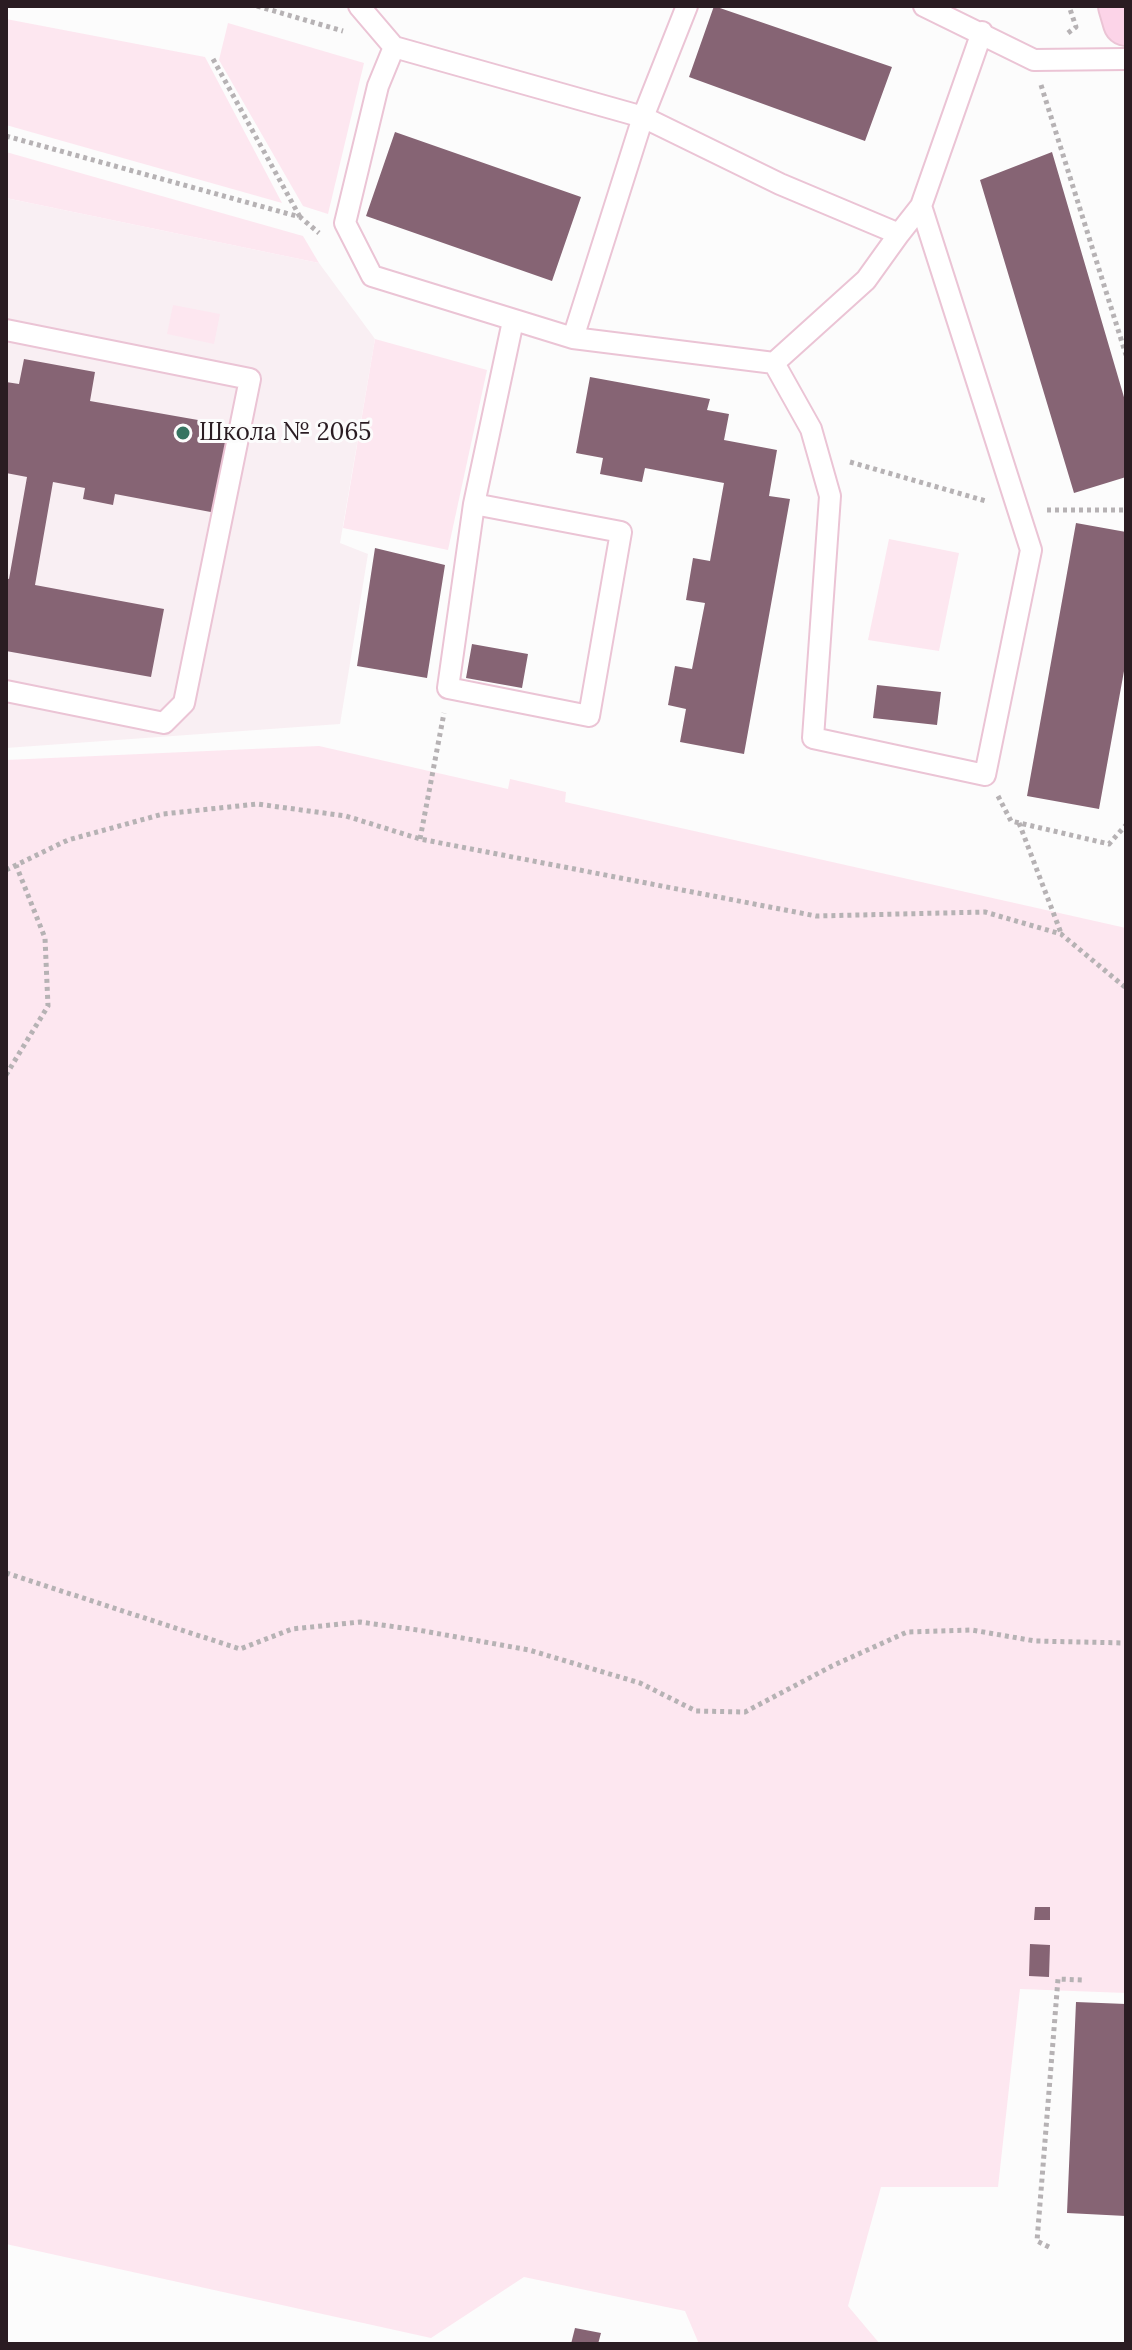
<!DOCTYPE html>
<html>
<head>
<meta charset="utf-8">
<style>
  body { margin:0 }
  #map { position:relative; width:1132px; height:2350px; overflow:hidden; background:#fcfcfc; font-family:Lora,serif }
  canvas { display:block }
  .frame { position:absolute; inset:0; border:8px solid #2a1c22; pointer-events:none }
</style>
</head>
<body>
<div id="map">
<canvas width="1132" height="2350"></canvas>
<div class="frame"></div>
</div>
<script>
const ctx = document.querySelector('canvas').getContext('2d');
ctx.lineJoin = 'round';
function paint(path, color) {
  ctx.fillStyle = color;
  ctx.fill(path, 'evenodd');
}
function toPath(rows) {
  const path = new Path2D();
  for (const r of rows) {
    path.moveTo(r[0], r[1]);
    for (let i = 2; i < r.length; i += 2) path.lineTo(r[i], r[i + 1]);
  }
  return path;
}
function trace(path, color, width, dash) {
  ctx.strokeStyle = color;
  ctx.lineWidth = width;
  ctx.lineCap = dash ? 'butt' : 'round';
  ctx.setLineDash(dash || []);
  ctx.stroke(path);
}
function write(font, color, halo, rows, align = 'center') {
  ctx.font = font + ' Lora,serif';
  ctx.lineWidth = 6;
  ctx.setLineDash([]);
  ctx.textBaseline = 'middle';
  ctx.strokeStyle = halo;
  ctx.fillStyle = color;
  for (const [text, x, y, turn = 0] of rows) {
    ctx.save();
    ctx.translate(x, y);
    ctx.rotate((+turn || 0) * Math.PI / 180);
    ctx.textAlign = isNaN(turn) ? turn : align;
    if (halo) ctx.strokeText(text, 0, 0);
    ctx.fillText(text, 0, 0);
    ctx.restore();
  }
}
const built = toPath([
  [6,198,319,263,375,339,340,543,368,554,340,724,6,748]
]);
const green = toPath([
  [6,19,205,57,282,203,6,125],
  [228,23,364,63,328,214,303,206,219,60],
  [6,152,303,236,319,263,6,198],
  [173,305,220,314,214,344,167,334],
  [375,339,487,370,448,550,343,528],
  [889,539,959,553,939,651,868,640],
  [319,746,508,789,510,779,566,792,565,802,1126,928,1126,1993,1020,1989,998,2187,881,2187,848,2306,880,2344,699,2344,685,2311,524,2277,431,2338,6,2244,6,760]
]);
const building = toPath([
  [714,6,892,67,865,141,689,77],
  [395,132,581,197,552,281,366,216],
  [1052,152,1126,404,1126,477,1074,493,980,180],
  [24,359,95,372,90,401,232,426,216,513,115,494,113,505,83,499,85,488,53,482,35,585,164,609,151,677,6,651,6,578,9,579,27,477,6,473,6,382,19,384],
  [590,377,710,399,707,410,729,414,724,440,777,450,769,496,790,499,744,754,680,742,686,709,668,705,675,666,692,669,705,603,686,600,693,558,710,561,724,483,645,468,642,482,600,474,603,458,576,453],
  [1076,523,1126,532,1126,660,1099,809,1027,796],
  [375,548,445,565,427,678,357,666],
  [472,644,528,654,522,688,466,678],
  [877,685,941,692,937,725,873,718],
  [1035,1907,1050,1907,1050,1920,1034,1920],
  [1030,1944,1050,1945,1049,1977,1029,1976],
  [1076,2002,1126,2004,1126,2216,1067,2213],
  [575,2328,601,2333,598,2344,571,2344]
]);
const path = toPath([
  [257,6,343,31],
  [1068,33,1076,27,1069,6],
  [213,59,300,217],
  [1041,85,1126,355],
  [6,136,300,217,319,233],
  [850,462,986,501],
  [1047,510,1126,510],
  [998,796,1011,821,1109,844,1126,825],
  [1019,823,1061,933],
  [420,839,444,713],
  [6,870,68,840,163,814,257,804,346,816,420,839,816,916,985,912,1061,934,1126,988],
  [6,1075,48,1006,45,938,16,865],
  [6,1573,240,1649,292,1629,360,1622,418,1630,529,1650,640,1683,696,1711,745,1712,832,1666,907,1632,972,1630,1035,1641,1126,1643],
  [1049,2247,1037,2241,1058,1979,1083,1980]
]);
const lane = toPath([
  [359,6,394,47,643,117,687,6],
  [924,6,1034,60,1126,59],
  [394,47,378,86,345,223,372,276,573,338,643,117,780,184,899,234,921,206,982,32],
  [6,330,250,379,184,703,164,723,6,691],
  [573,338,774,363,866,280,899,234],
  [774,363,811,429,830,496,813,738,985,775,1031,550,921,206],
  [474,504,448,688,589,716,621,532,474,504,513,321]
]);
const secondary = toPath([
  [1121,6,1126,23]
]);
const markers = [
  [183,433,8,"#367461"]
];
const poiNames = [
  ["Школа № 2065",199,433]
];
paint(built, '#f9eff3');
paint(green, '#fde7f0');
paint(building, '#866474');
trace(lane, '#ebc4d5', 24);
trace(secondary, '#ebc4d5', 48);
trace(path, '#b6b2b4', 5, [4, 4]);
trace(lane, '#fff', 20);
trace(secondary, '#fcd4e8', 44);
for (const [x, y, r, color] of markers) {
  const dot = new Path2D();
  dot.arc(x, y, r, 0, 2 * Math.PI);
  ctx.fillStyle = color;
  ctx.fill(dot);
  trace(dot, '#fcfcfc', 3);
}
write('24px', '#2a1c22', '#fcfcfc', poiNames, 'left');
</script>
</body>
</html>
